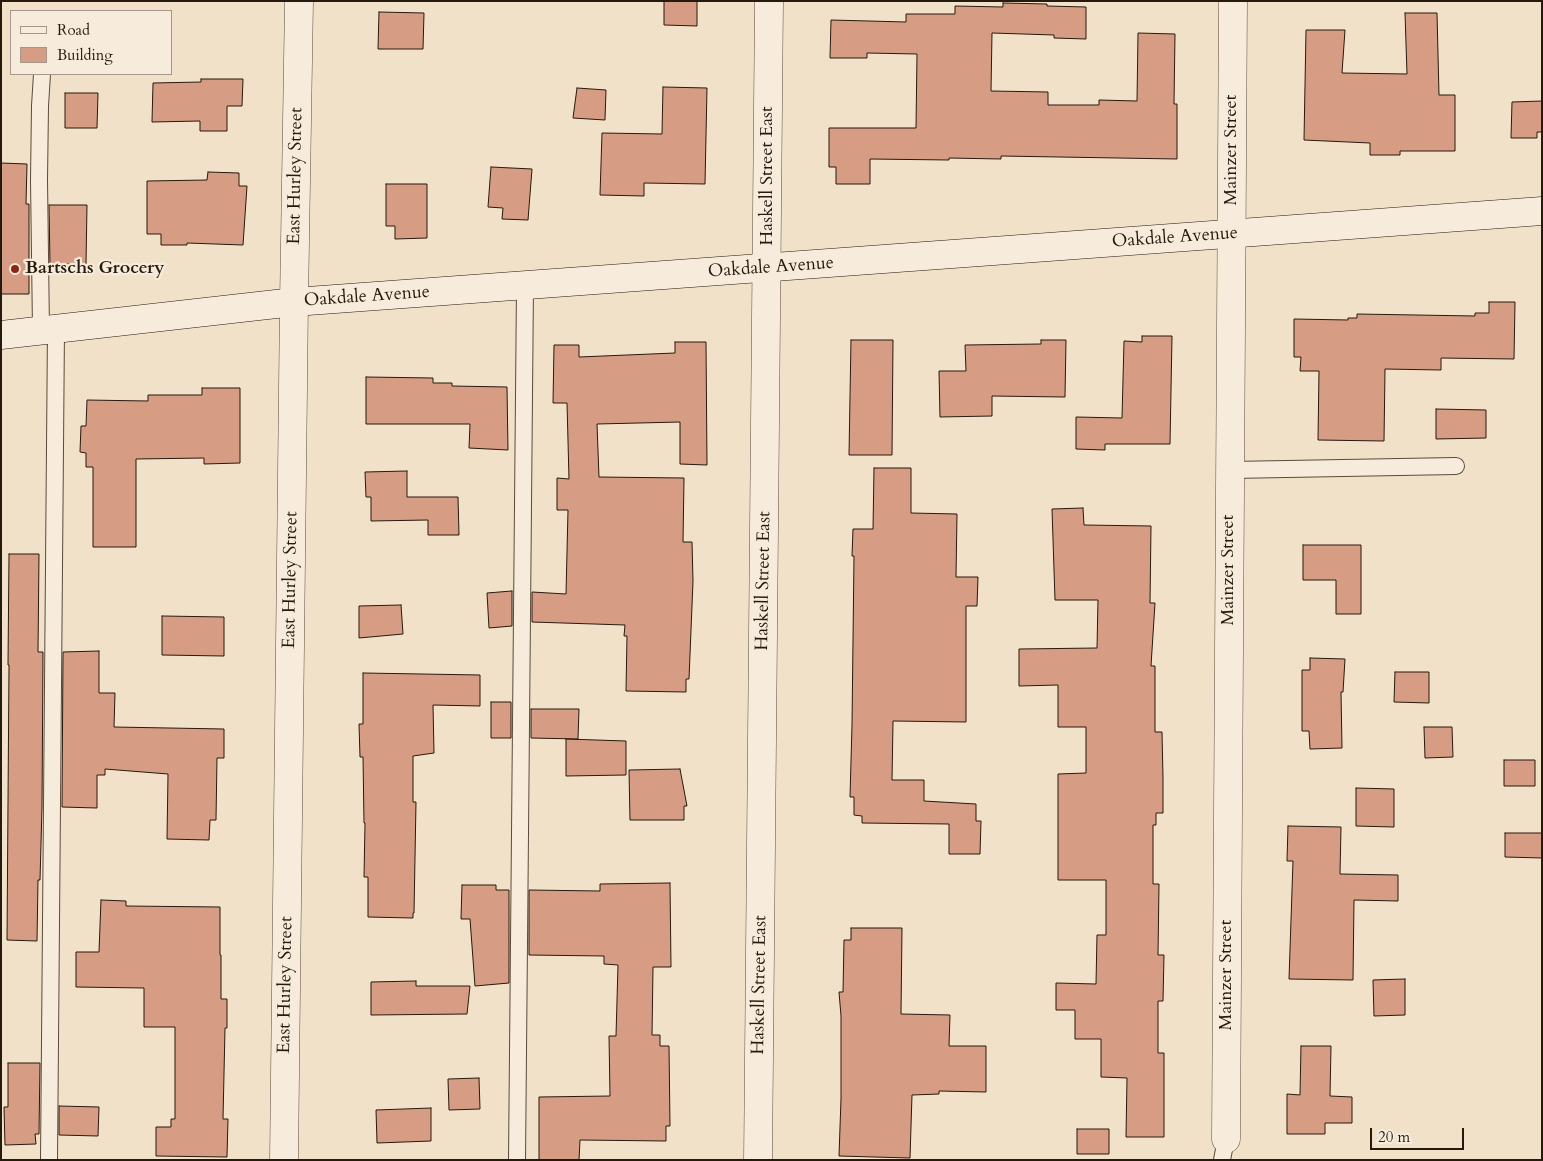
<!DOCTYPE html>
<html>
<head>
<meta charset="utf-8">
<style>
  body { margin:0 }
  #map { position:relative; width:1543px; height:1161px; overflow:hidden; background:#f2e1c9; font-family:Cardo,serif }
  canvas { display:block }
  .frame { position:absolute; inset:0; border:2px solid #26190d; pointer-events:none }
  .legend { position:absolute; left:10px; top:10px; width:162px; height:65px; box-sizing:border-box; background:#f7ecdc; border:1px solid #a39889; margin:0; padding:6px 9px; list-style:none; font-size:15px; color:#26190d }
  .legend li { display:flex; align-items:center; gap:10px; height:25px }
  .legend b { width:25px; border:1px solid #a39889 }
  .scale { position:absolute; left:1370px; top:1128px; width:94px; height:22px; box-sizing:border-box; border:2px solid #26190d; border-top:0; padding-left:6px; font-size:15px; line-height:18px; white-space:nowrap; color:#26190d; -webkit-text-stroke:4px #f7ecdc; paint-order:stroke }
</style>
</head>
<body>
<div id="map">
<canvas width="1543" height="1161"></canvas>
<div class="frame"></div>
<ul class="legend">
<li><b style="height:6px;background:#f7ecdc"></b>Road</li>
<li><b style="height:14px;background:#d79d84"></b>Building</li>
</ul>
<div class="scale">20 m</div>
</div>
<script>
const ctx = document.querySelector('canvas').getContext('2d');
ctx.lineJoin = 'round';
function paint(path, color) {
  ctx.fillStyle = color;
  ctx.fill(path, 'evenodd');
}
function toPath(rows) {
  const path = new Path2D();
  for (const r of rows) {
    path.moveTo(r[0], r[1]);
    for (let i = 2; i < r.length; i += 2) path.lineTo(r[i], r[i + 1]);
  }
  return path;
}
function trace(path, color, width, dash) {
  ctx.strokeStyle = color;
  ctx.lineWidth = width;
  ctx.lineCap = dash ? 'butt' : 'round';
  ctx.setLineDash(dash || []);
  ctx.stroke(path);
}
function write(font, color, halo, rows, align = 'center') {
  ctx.font = font + ' Cardo,serif';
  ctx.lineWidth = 4.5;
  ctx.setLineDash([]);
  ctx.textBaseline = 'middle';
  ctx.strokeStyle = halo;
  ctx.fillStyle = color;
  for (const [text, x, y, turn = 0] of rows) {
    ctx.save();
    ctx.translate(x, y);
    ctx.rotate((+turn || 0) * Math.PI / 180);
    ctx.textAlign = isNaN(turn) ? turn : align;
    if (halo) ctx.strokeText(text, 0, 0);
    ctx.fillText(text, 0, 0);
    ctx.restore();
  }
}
const building = toPath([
  [664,1,697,1,697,26,664,25,664,1],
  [1003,3,1047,4,1047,6,1086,7,1086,39,1054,38,1054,35,992,33,991,91,1048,92,1048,105,1099,105,1099,100,1137,101,1138,33,1175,34,1174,104,1177,104,1177,159,1001,156,1001,159,949,158,949,160,870,159,870,184,836,184,836,167,829,167,829,128,916,128,917,54,867,53,867,58,830,58,831,20,906,22,906,14,955,14,955,6,1003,7,1003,3],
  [379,12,424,13,423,49,378,49,379,12],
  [1405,13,1437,13,1439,95,1455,95,1455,151,1400,151,1400,155,1370,155,1370,143,1304,140,1306,30,1345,30,1342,73,1407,74,1405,13],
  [201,79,243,79,242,106,227,106,227,131,200,131,200,121,152,122,153,83,201,82,201,79],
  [663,87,707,88,705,184,644,183,644,196,600,195,602,133,662,134,663,87],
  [577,88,606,90,605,120,573,118,577,88],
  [65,93,98,93,97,128,65,128,65,93],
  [1542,101,1542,132,1537,132,1537,138,1511,138,1512,102,1542,101],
  [1,163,27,164,26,204,29,204,29,294,1,294,1,163],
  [491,167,532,169,528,220,502,219,503,208,488,207,491,167],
  [208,172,239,173,239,186,247,186,243,245,187,243,187,245,161,245,161,234,147,234,147,181,207,180,208,172],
  [386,184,427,184,427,238,395,239,395,226,386,226,386,184],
  [49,205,87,205,86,264,50,264,49,205],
  [1489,302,1515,302,1514,359,1441,358,1441,370,1385,369,1384,441,1318,440,1319,371,1300,371,1301,357,1294,357,1294,319,1348,320,1348,318,1357,318,1357,314,1475,316,1475,313,1489,313,1489,302],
  [1142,336,1172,336,1170,444,1105,444,1105,450,1076,449,1076,417,1122,418,1124,341,1142,342,1142,336],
  [851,340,893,340,892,455,849,455,851,340],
  [1041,340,1066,340,1065,397,992,396,992,416,940,417,939,371,966,371,965,345,1041,344,1041,340],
  [675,342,706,342,707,465,680,464,680,422,597,424,599,477,684,478,683,542,692,542,693,581,689,679,686,679,686,692,626,691,627,636,624,636,625,625,532,622,532,592,566,594,568,510,557,510,557,478,569,479,567,403,553,403,554,345,579,345,579,357,675,353,675,342],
  [366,377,433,378,433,383,452,383,452,386,507,387,508,450,469,448,470,424,366,424,366,377],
  [202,388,240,388,240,463,204,464,204,458,136,459,136,547,93,547,93,467,86,467,86,453,80,452,81,426,86,426,87,400,148,401,148,395,202,395,202,388],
  [1436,409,1486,410,1486,438,1436,439,1436,409],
  [874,468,911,468,911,513,957,514,956,577,978,577,977,606,966,606,966,722,893,721,892,780,924,780,924,801,976,804,976,821,981,821,980,854,949,854,949,824,862,823,862,816,854,815,854,797,850,797,852,725,854,556,852,556,853,529,873,529,874,468],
  [407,471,407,497,458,497,459,535,428,535,428,520,371,521,371,497,366,497,365,472,407,471],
  [1083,508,1084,525,1151,526,1150,603,1155,603,1151,666,1155,666,1155,732,1162,732,1163,778,1163,813,1156,813,1156,825,1153,825,1153,884,1159,884,1158,955,1164,955,1163,1001,1158,1001,1158,1053,1164,1053,1164,1137,1126,1137,1127,1078,1101,1077,1101,1039,1075,1039,1075,1010,1056,1010,1056,983,1096,984,1097,935,1106,935,1106,880,1058,880,1058,774,1086,773,1086,727,1058,727,1058,685,1019,686,1019,649,1097,648,1098,600,1055,600,1052,509,1083,508],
  [1303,545,1361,545,1361,614,1336,614,1336,580,1303,580,1303,545],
  [9,554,39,554,38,652,43,652,42,807,40,880,38,880,37,941,7,940,9,665,8,665,9,554],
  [512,591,512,626,489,628,487,593,512,591],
  [401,605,403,634,359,638,359,606,401,605],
  [162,616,224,617,224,656,162,655,162,616],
  [99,651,99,693,115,693,114,727,224,729,224,758,217,758,216,820,210,820,209,840,167,839,168,774,105,769,105,775,97,775,97,808,62,807,63,652,99,651],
  [1310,658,1345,659,1343,692,1341,692,1342,748,1310,749,1309,731,1302,731,1302,670,1310,670,1310,658],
  [1395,672,1429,672,1429,703,1394,702,1395,672],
  [363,673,480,675,480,706,433,705,434,753,413,756,413,802,416,802,414,913,413,913,413,918,368,917,368,877,364,877,365,823,364,823,363,757,360,757,359,724,363,724,363,673],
  [491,702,511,702,511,738,491,738,491,702],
  [531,709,579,709,578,739,531,738,531,709],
  [1424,727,1452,727,1453,757,1425,758,1424,727],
  [566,739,626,741,626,775,566,776,566,739],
  [1504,760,1535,760,1535,786,1504,786,1504,760],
  [680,769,687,806,684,806,684,820,630,820,629,770,680,769],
  [1356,788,1394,789,1394,827,1356,826,1356,788],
  [1288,826,1341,827,1340,874,1398,875,1398,901,1354,900,1353,980,1289,979,1293,861,1287,861,1288,826],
  [1505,833,1542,833,1542,858,1505,857,1505,833],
  [670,883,671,967,653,967,652,1035,660,1035,660,1046,669,1046,670,1126,666,1126,666,1141,580,1140,579,1160,539,1160,539,1097,610,1096,609,1036,616,1036,618,965,604,964,604,956,529,955,529,890,600,891,600,884,670,883],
  [462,885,496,885,496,890,509,890,509,983,475,986,470,919,461,919,462,885],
  [101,900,126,901,126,906,220,907,220,955,221,955,221,999,227,999,227,1028,225,1028,223,1119,228,1119,227,1157,156,1156,156,1127,171,1127,171,1119,175,1119,175,1027,144,1027,144,988,76,987,76,952,99,952,101,900],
  [851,928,902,928,901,1014,950,1015,949,1046,986,1046,986,1092,939,1091,939,1094,912,1095,910,1158,839,1156,841,1099,841,1016,839,992,843,992,844,940,851,940,851,928],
  [1405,979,1405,1015,1374,1016,1373,980,1405,979],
  [416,981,416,986,470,986,467,1014,371,1015,371,982,416,981],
  [1301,1046,1331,1046,1330,1096,1352,1097,1352,1123,1325,1123,1325,1134,1287,1134,1287,1094,1300,1095,1301,1046],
  [8,1063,40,1063,39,1134,35,1134,36,1144,5,1145,4,1107,8,1107,8,1063],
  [479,1078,480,1109,449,1110,448,1079,479,1078],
  [59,1106,99,1107,98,1136,59,1135,59,1106],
  [431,1108,431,1141,377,1143,376,1110,431,1108],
  [1077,1129,1109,1129,1109,1154,1077,1154,1077,1129]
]);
const lane = toPath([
  [41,330,39,180,40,106,42,74],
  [1230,470,1456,466],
  [49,1160,56,328],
  [517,1160,525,286],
  [1222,1160,1226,1139]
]);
const street = toPath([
  [1226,1139,1233,1],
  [284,1160,294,302,299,1],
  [758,1160,769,1]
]);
const secondary = toPath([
  [1,335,294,302,1542,211]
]);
const markers = [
  [15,269,5,"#8f2418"]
];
const streetNames = [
  ["Mainzer Street",1232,150,-90],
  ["East Hurley Street",296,176,-89],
  ["Haskell Street East",768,176,-90],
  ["Oakdale Avenue",1175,238,-4],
  ["Oakdale Avenue",771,268,-4],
  ["Oakdale Avenue",367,297,-4],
  ["Mainzer Street",1229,570,-90],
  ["East Hurley Street",291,580,-89],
  ["Haskell Street East",764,581,-89],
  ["Mainzer Street",1227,975,-90],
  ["East Hurley Street",286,985,-89],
  ["Haskell Street East",760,985,-89]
];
const poiNames = [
  ["Bartschs Grocery",25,269]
];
paint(building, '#d79d84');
trace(building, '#26190d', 1);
trace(lane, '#594b3c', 18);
trace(street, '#594b3c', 29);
trace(secondary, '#26190d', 29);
trace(lane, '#f7ecdc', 16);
trace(street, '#f7ecdc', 28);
trace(secondary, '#f7ecdc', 28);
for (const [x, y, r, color] of markers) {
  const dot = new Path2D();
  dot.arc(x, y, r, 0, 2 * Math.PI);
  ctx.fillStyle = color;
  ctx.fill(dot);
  trace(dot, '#f7ecdc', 2);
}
write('18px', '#26190d', '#f7ecdc', streetNames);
write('bold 18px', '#26190d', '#f7ecdc', poiNames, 'left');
</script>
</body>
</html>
